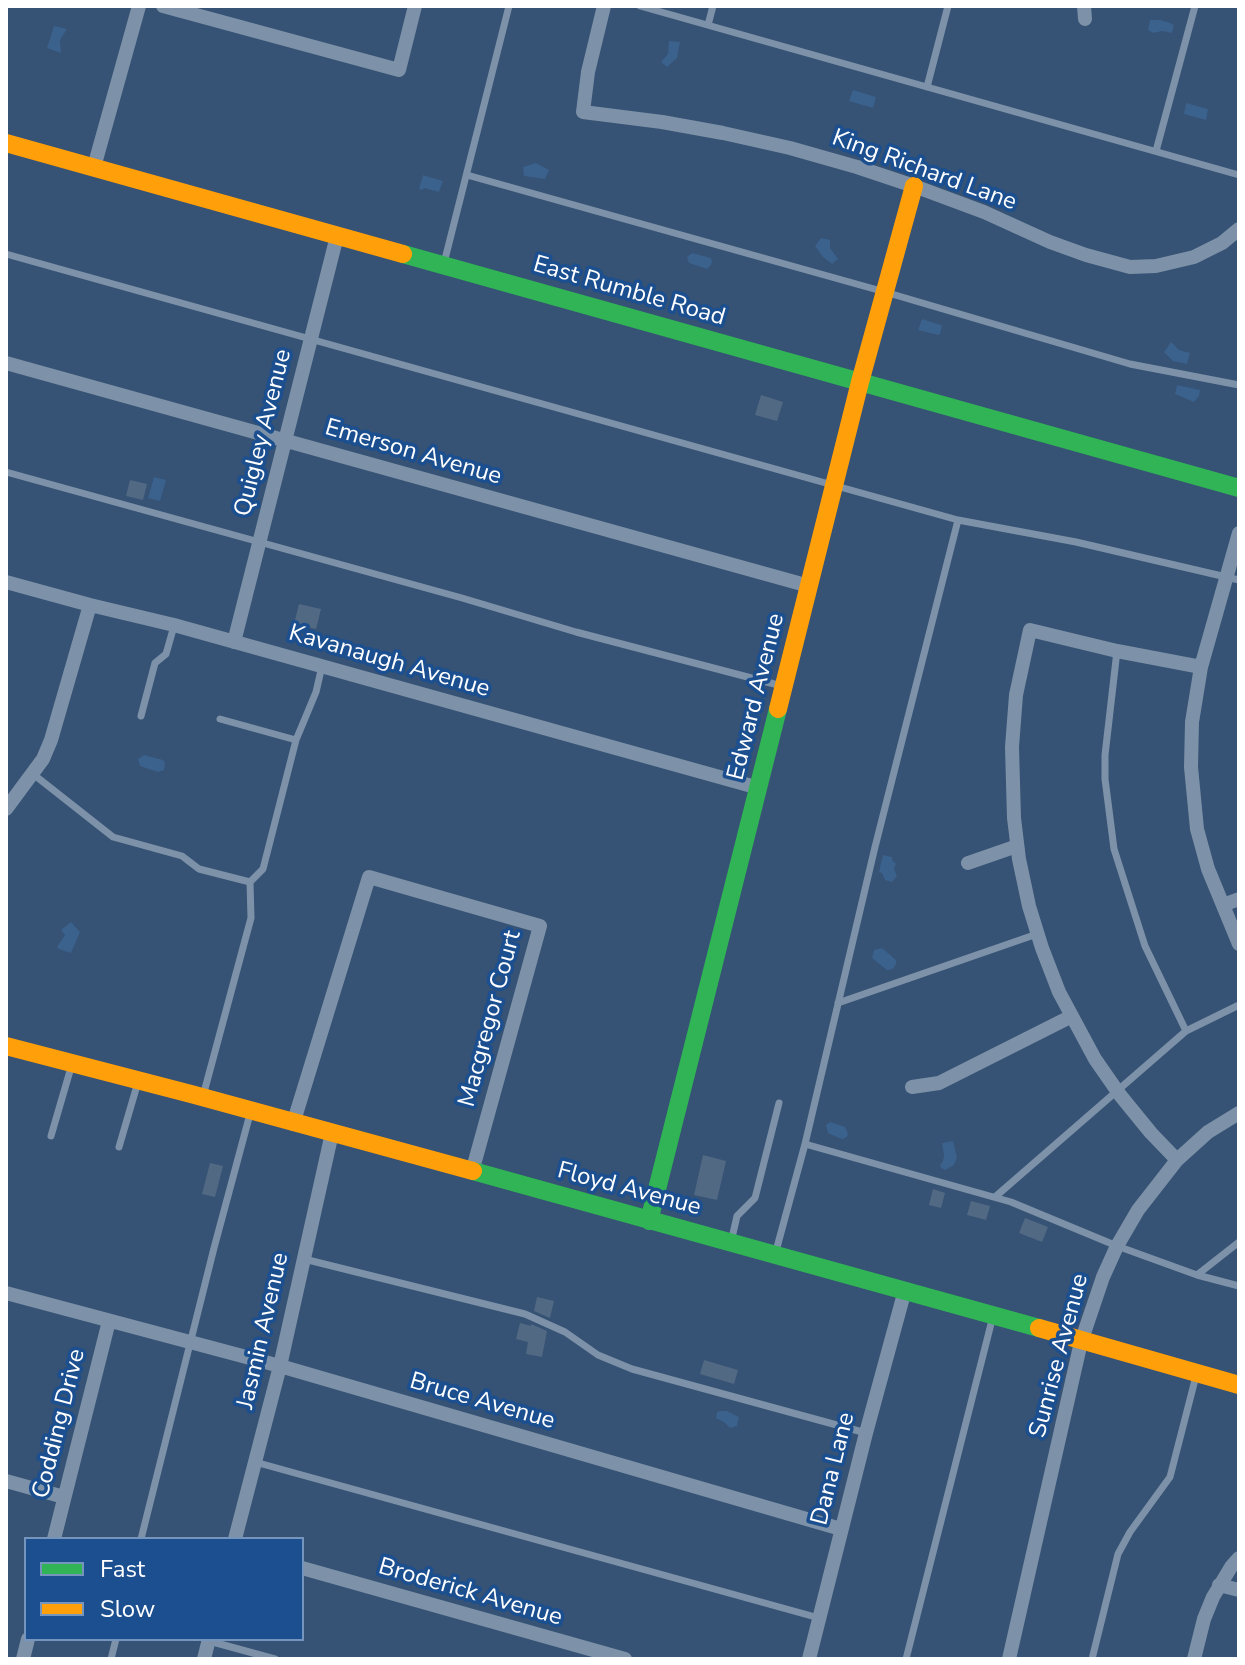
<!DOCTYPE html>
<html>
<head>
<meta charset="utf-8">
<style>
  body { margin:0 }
  #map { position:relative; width:1245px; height:1665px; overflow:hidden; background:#365274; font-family:"Nunito Sans",sans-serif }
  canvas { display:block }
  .frame { position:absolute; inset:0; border:8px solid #fff; pointer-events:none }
  .legend { position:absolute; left:24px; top:1537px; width:280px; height:104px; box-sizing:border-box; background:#1b4f8f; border:2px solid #7695bc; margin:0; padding:10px 14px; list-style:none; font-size:24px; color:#fff }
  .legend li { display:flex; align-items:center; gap:16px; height:40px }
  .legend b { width:40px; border:2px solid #7695bc }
</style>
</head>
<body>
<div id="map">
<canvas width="1245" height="1665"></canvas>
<div class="frame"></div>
<ul class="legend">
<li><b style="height:10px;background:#30b455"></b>Fast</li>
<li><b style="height:10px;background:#ff9f0a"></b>Slow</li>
</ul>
</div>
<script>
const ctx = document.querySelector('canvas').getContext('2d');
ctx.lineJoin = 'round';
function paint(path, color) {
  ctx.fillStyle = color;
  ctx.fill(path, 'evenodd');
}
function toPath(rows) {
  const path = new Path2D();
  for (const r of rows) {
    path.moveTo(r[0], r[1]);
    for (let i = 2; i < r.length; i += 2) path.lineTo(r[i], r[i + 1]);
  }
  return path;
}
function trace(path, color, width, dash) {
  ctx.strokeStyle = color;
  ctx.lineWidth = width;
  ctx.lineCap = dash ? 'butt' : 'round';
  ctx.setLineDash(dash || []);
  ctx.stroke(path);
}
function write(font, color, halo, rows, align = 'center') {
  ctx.font = font + ' "Nunito Sans",sans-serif';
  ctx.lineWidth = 7;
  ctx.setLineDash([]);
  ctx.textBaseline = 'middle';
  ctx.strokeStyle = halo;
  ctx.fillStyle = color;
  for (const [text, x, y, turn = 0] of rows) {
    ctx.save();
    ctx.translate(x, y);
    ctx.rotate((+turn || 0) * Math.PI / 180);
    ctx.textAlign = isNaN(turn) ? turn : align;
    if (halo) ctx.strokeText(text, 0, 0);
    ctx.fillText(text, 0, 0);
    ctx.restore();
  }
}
const water = toPath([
  [1150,20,1160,20,1170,23,1174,25,1172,33,1162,31,1153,33,1148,30],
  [54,26,67,29,60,40,61,53,47,48],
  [669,41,680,42,677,58,667,67,661,62,668,54],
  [853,90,876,97,873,108,849,101],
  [1186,103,1208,109,1206,120,1184,114],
  [536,163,549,170,545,179,524,176,523,167],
  [423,175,443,181,439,192,424,188,422,190,419,189],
  [821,238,830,240,830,248,838,259,832,264,823,257,815,246],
  [692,253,711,258,712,261,711,265,707,269,689,263,687,257],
  [922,319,941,325,942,326,940,334,938,335,918,330],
  [1171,342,1179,350,1190,353,1187,364,1173,361,1164,352],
  [1177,385,1200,390,1199,396,1194,402,1175,394],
  [154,477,166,480,160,501,148,498],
  [144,755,163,760,165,763,164,770,158,772,140,766,138,759],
  [883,855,892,857,892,860,896,864,894,869,897,876,892,882,885,880,882,873,879,872],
  [71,922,80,932,71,953,59,949,57,947,65,935,61,930],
  [882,948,896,960,896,964,893,969,887,970,872,958,874,950],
  [830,1122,845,1127,848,1133,847,1137,843,1139,839,1138,828,1133,826,1125],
  [953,1141,957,1158,954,1165,945,1170,941,1168,940,1165,943,1161,944,1155,942,1143],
  [720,1411,727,1411,739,1417,737,1426,730,1428,724,1422,716,1418,717,1412]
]);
const building = toPath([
  [761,395,783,402,777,421,755,415],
  [130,480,147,484,143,500,126,496],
  [299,604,321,609,316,629,294,624],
  [703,1155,726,1161,717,1200,694,1195],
  [210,1163,223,1166,215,1197,202,1194],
  [933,1189,945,1193,941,1208,929,1205],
  [971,1201,990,1206,986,1220,967,1215],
  [1025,1218,1048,1227,1042,1242,1019,1233],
  [537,1297,554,1301,550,1318,534,1311],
  [520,1323,531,1326,531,1324,547,1331,542,1357,526,1354,528,1342,516,1339],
  [704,1360,738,1370,734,1384,700,1374]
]);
const lane = toPath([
  [640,6,1239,175],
  [708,25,713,6],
  [927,87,948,6],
  [1156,151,1195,6],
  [467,175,885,292,1130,364,1239,385],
  [6,254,958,520,1076,542,1239,580],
  [444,263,509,6],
  [6,472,462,598,576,632,782,686],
  [141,716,155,663,166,654,174,626],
  [220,719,296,740],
  [33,774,113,837,182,856,199,869,250,882],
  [838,1003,1037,934],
  [1186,1031,1239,1005],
  [203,1096,251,918,250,882,263,869,296,740,316,692,322,666],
  [51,1136,72,1064],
  [805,1144,1011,1202,1117,1246,1197,1275,1239,1242],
  [119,1147,138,1082],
  [995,1197,1186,1031,1145,946,1114,849,1105,779,1105,755,1117,651],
  [731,1242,737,1216,755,1198,779,1103],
  [776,1251,805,1144,875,847,958,520],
  [304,1259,525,1314,565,1332,598,1355,632,1369,866,1433],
  [1197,1275,1239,1286],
  [255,1462,819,1618],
  [141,1539,214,1248,250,1114],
  [209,1641,275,1659],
  [111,1659,116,1639],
  [906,1659,993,1316],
  [1092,1659,1118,1554,1130,1532,1170,1477,1196,1376]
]);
const street = toPath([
  [163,6,399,70,415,6],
  [604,6,588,72,583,112,662,122,723,133,790,148,857,167,914,186,984,212,1050,242,1086,255,1130,267,1156,266,1194,257,1222,243,1239,229],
  [1084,6,1085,19],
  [94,167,139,6],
  [6,363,809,586],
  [1239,533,1201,667,1192,722,1191,767,1197,829,1208,869,1239,944],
  [6,582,90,605,174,625,759,788],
  [234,642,337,236],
  [6,809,43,759,51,740,90,605],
  [968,863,1017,846],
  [1223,905,1239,899],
  [912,1087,939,1083,1072,1016],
  [293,1124,369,877,540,926,472,1172],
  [1177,1160,1151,1133,1120,1095,1095,1059,1059,992,1042,948,1029,906,1019,859,1014,818,1012,747,1016,695,1030,630,1117,651,1201,667],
  [6,1293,280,1366,841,1529],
  [6,1481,64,1497],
  [54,1539,109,1321],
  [235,1539,280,1366,332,1133],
  [302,1568,625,1659],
  [1219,1585,1239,1590],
  [23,1659,28,1639],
  [204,1659,209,1639],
  [809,1659,866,1433,905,1290],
  [1009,1659,1081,1342,1103,1277,1117,1246,1138,1210,1177,1160,1208,1132,1239,1113],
  [1194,1659,1204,1619,1213,1597,1231,1567,1239,1558]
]);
const fast = toPath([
  [403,254,1239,488],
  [473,1171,1039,1328],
  [649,1221,778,709]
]);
const slow = toPath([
  [6,143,403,254],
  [778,709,860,382,914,186],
  [6,1046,191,1094,473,1171],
  [1039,1328,1239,1385]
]);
const streetNames = [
  ["King Richard Lane",924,171,20],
  ["East Rumble Road",629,292,16],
  ["Quigley Avenue",264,433,-76],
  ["Emerson Avenue",413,453,16],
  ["Kavanaugh Avenue",389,662,16],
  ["Edward Avenue",757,697,-76],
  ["Macgregor Court",491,1019,-75],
  ["Floyd Avenue",629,1190,15],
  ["Jasmin Avenue",264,1331,-77],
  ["Sunrise Avenue",1060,1356,-75],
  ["Bruce Avenue",482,1402,16],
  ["Codding Drive",60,1424,-76],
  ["Dana Lane",834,1469,-76],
  ["Broderick Avenue",470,1593,16]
];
paint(water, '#3b618d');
paint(building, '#526984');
trace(lane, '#7d92a8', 7);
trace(street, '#7d92a8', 14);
trace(fast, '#30b455', 18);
trace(slow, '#ff9f0a', 18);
write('24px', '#fff', '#1b4f8f', streetNames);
</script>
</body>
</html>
